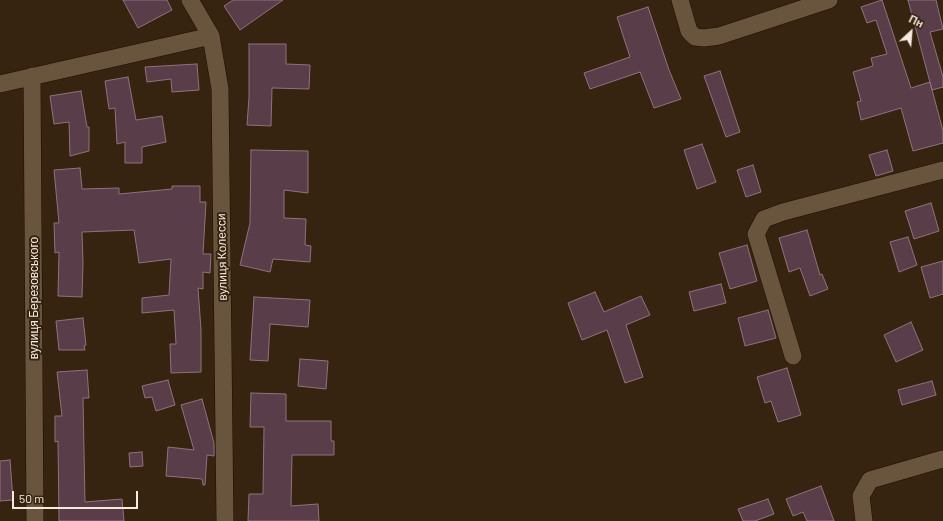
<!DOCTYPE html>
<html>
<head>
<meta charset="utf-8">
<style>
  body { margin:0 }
  #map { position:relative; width:943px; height:521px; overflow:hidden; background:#372410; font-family:Barlow,sans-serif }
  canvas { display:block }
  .north { position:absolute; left:891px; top:12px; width:40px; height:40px; -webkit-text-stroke:3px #372410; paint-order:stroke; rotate:26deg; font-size:11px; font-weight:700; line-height:16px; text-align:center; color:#f6eadd }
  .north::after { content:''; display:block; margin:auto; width:14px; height:18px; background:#f6eadd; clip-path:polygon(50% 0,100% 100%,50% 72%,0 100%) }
  .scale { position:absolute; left:12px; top:491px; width:126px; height:18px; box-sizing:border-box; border:2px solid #f6eadd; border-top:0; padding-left:5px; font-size:12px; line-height:14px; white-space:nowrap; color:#f6eadd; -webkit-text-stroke:3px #372410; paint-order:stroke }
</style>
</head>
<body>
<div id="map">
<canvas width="943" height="521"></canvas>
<div class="north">Пн</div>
<div class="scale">50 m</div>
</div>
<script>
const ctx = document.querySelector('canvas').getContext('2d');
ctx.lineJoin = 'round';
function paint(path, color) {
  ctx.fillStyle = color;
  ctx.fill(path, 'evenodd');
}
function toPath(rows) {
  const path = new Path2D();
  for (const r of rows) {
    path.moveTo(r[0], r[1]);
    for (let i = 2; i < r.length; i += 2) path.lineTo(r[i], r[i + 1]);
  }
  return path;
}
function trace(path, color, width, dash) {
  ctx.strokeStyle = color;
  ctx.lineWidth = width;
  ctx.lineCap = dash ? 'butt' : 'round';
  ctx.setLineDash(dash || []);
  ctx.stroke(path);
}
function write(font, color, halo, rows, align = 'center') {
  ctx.font = font + ' Barlow,sans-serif';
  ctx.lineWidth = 4;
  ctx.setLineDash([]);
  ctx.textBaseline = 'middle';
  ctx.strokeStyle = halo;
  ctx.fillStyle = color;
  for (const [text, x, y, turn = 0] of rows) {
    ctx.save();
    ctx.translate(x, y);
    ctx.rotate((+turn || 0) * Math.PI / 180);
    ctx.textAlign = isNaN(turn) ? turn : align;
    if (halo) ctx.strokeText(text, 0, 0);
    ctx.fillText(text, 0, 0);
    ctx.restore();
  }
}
const building = toPath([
  [123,0,167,0,172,10,138,28,123,0],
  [233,0,283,0,240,30,224,6,233,0],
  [882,0,911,88,930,82,943,131,943,143,913,151,901,108,861,120,857,102,861,101,853,72,873,66,871,58,887,54,876,20,867,23,861,7,882,0],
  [908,0,936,0,943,29,930,32,943,77,943,87,932,90,908,0],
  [648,7,669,70,681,99,654,108,640,72,590,89,584,73,630,57,617,17,648,7],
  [249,44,286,44,286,64,310,65,309,89,272,88,271,126,247,125,249,97,249,44],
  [197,64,199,90,172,92,171,79,147,82,145,67,197,64],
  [720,71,740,132,726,137,704,76,720,71],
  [128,77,136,120,162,116,166,142,142,147,142,163,125,163,125,142,117,144,115,108,109,109,105,81,128,77],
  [81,91,87,127,89,127,89,151,70,156,69,122,54,124,50,96,81,91],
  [702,144,716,182,697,189,684,150,702,144],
  [251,150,308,151,308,193,284,190,284,218,306,219,305,245,311,246,310,262,273,259,270,272,240,265,250,223,251,150],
  [887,150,893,171,876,176,869,155,887,150],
  [753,165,761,192,746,197,737,170,753,165],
  [80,168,82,189,119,188,119,194,172,189,172,186,200,186,200,202,206,202,203,254,211,254,210,273,203,272,203,289,198,288,201,330,201,372,171,373,170,344,176,344,174,310,142,313,142,298,169,295,171,259,139,263,134,230,82,232,83,263,82,297,58,296,59,252,55,253,54,223,59,223,54,170,80,168],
  [931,203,939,231,914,239,905,211,931,203],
  [807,230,820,275,822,274,828,289,810,296,800,268,789,272,779,238,807,230],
  [908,237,917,265,899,272,890,242,908,237],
  [747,245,757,281,730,289,719,253,747,245],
  [943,261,943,294,930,298,921,267,943,261],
  [721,284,726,303,694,311,689,292,721,284],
  [595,292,604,312,641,296,650,315,626,325,643,377,625,383,607,330,582,340,568,303,595,292],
  [254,297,310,300,308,327,270,324,268,361,250,360,254,297],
  [768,310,776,338,745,346,738,318,768,310],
  [83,318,86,345,84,346,85,350,59,350,56,321,83,318],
  [911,322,923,350,896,362,884,335,911,322],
  [300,359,328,361,326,389,298,386,300,359],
  [787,368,801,415,778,422,771,401,765,403,757,377,787,368],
  [87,370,89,398,83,398,85,502,122,499,124,521,59,521,58,441,55,442,55,416,62,416,57,372,87,370],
  [168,380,175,405,156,411,152,397,145,398,142,386,168,380],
  [932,381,936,395,902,405,898,390,932,381],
  [251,393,286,394,286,421,331,421,331,441,334,441,334,455,292,455,291,506,318,504,319,521,248,521,249,494,263,494,264,427,250,427,251,393],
  [202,399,214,443,214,456,207,455,205,485,203,485,202,479,166,476,168,447,194,450,181,405,202,399],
  [142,452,143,466,130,467,129,453,142,452],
  [10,460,13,500,0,501,0,461,10,460],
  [821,486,834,521,807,521,803,512,793,516,786,499,821,486],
  [768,499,774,514,755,521,743,521,738,509,768,499]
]);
const street = toPath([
  [190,0,211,36,220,89,225,521],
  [680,0,689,31,695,37,704,38,719,36,829,0],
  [32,76,35,521],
  [0,84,211,36],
  [793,356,756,234,764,219,783,212,943,170],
  [864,521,861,496,870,480,943,459]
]);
const streetNames = [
  ["вулиця Колесси",222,257,-91],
  ["вулиця Березовського",34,298,-90]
];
paint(building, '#593e49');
trace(building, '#90717e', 1);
trace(street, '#1d0d00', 18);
trace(street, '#69543e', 17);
write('12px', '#f6eadd', '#372410', streetNames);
</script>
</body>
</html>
